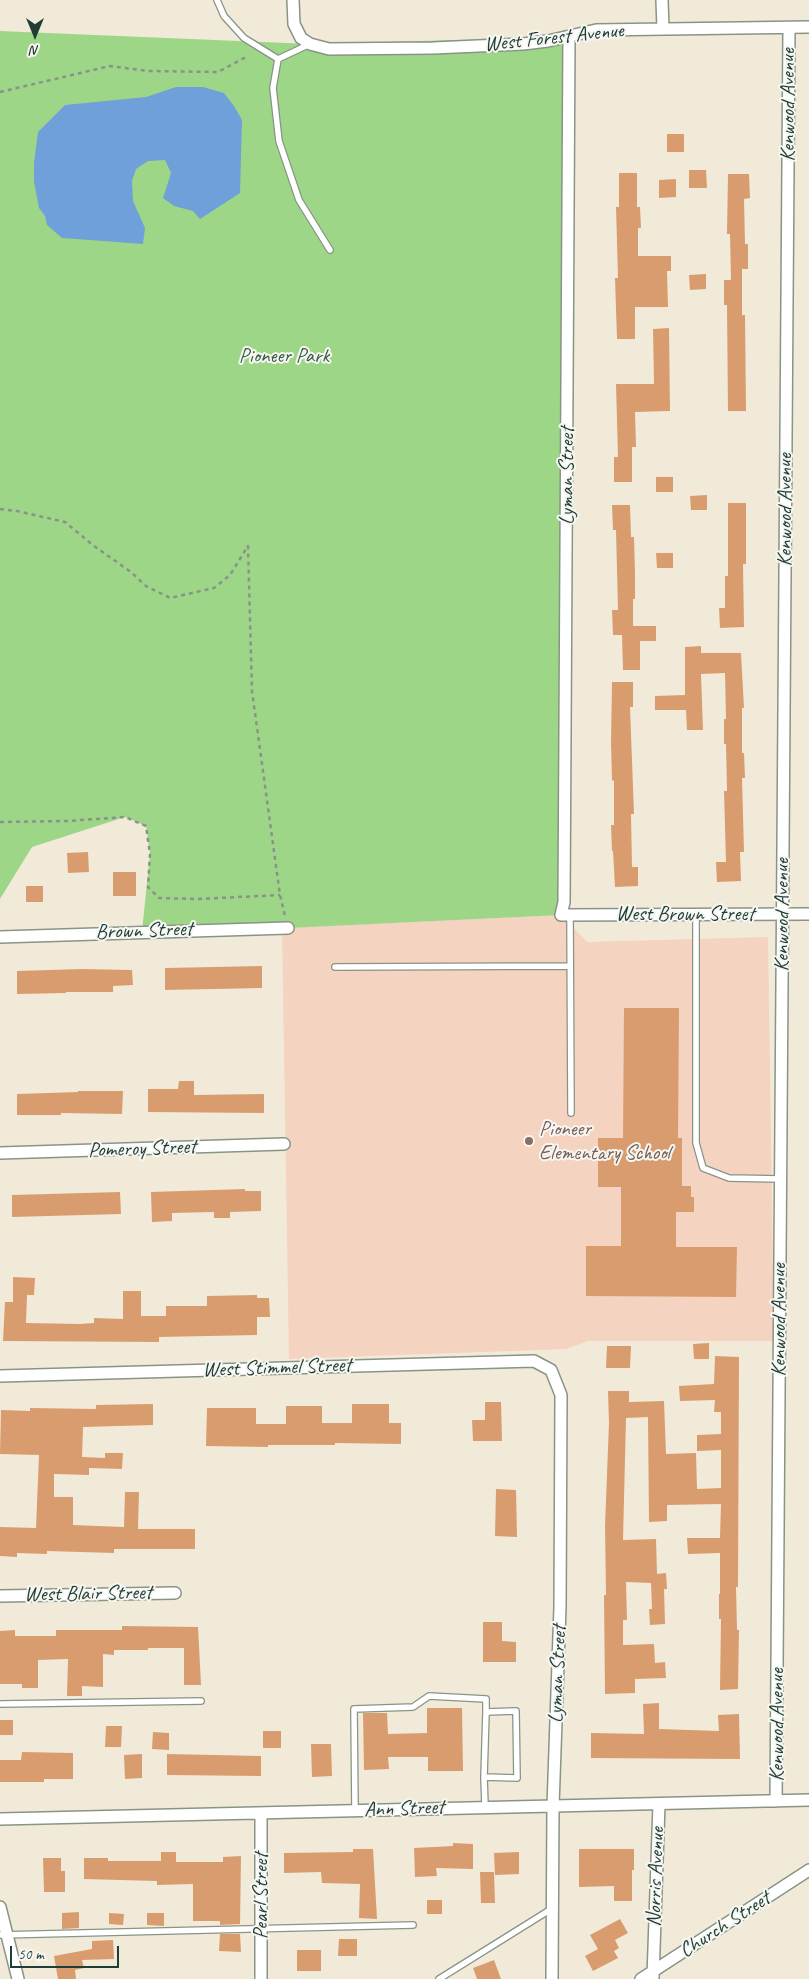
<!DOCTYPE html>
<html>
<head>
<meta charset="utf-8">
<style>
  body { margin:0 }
  #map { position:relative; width:809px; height:1979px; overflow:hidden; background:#f2ead8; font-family:Caveat,sans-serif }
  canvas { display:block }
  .north { position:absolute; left:10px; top:10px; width:50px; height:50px; -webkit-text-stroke:4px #f6f6f2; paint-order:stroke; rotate:180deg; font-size:14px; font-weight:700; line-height:20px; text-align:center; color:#1f3d34 }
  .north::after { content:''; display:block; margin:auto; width:18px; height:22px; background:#1f3d34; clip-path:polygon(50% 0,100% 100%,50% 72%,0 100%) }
  .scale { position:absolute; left:10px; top:1946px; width:109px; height:22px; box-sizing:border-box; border:2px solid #1f3d34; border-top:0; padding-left:6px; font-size:15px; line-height:18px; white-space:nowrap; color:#1f3d34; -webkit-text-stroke:4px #f6f6f2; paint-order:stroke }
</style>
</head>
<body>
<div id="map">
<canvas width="809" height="1979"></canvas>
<div class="north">N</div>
<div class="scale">50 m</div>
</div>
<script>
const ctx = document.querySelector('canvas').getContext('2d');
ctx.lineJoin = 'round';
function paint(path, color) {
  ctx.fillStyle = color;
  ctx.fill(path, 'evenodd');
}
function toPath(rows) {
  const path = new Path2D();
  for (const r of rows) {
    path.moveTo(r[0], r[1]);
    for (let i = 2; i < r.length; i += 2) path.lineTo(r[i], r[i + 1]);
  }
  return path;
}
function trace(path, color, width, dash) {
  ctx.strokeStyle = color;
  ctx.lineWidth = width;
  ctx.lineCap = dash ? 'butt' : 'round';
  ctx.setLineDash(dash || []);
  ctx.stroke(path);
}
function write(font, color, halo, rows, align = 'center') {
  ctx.font = font + ' Caveat,sans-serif';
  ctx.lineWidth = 4;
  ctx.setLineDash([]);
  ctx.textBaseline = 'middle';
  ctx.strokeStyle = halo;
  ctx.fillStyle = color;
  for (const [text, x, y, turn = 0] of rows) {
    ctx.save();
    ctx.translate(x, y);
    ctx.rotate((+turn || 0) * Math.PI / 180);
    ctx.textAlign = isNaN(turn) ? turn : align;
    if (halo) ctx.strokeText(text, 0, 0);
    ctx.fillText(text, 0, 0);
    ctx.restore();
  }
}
const built = toPath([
  [561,915,587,942,768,937,774,1341,588,1341,566,1349,289,1359,282,928]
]);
const green = toPath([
  [0,31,310,44,569,37,561,915,288,928,142,931,150,854,146,826,125,817,32,847,0,899]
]);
const water = toPath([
  [176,87,203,87,224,93,234,106,242,120,240,193,200,219,193,211,174,206,163,198,171,173,165,160,148,161,136,169,132,181,133,201,145,228,143,244,62,238,47,225,45,216,39,208,34,182,34,163,38,132,65,105,146,97]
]);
const building = toPath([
  [667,134,684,134,684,152,667,152],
  [689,170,706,170,707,188,689,188],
  [619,173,637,173,637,207,640,207,641,228,638,228,638,256,671,256,671,271,667,271,668,307,635,307,635,339,617,339,615,278,618,278,616,207,619,207],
  [728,174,749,174,750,198,744,199,745,244,748,244,748,269,742,269,742,315,745,315,746,411,728,411,727,305,724,305,724,280,731,280,730,234,727,234],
  [676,179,676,197,659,198,659,180],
  [706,274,706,289,690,290,689,275],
  [669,328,670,411,635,412,636,447,632,447,632,482,614,482,614,457,618,457,616,384,654,384,653,329],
  [656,477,673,477,673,492,656,492],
  [707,495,707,510,691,510,690,496],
  [728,503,746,503,746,564,743,564,744,627,720,628,719,608,725,608,725,576,728,576],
  [612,505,630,505,631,537,634,537,635,574,635,599,633,599,633,626,656,626,656,641,640,641,640,670,623,670,622,635,613,635,612,610,618,610,616,530,613,530],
  [656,553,673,553,673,568,657,568],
  [701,646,701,653,741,653,744,708,742,708,742,753,744,753,745,778,742,778,744,852,740,852,741,881,717,882,716,862,726,862,724,791,727,791,726,744,724,744,724,719,726,719,725,673,701,674,703,730,687,730,686,710,655,710,655,696,685,695,685,647],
  [612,682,633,682,633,707,630,707,634,814,631,814,632,867,638,867,638,886,615,887,613,851,612,851,611,825,614,825,614,780,612,781,611,743],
  [88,852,89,872,68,873,67,853],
  [113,872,136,872,136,896,113,896],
  [26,886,43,886,43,902,26,902],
  [262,966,262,988,165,990,165,968],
  [82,969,132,970,133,985,113,986,113,992,66,992,66,993,17,994,17,971],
  [624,1008,679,1008,678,1138,682,1138,682,1186,691,1186,691,1197,694,1197,694,1212,676,1212,676,1247,737,1247,736,1297,586,1296,586,1246,621,1246,621,1187,598,1187,598,1138,623,1138],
  [179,1081,194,1081,194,1095,264,1094,264,1113,148,1112,148,1089,178,1089],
  [78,1091,123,1091,122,1114,61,1113,61,1115,17,1115,17,1094,78,1092],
  [245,1189,245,1191,261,1191,261,1211,230,1212,230,1218,214,1218,214,1212,172,1213,172,1221,152,1222,151,1192],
  [120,1192,121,1214,12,1217,12,1195],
  [13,1277,35,1278,34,1295,27,1295,26,1323,80,1324,94,1323,94,1318,123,1319,123,1291,141,1291,141,1316,166,1316,166,1306,207,1306,207,1296,257,1295,257,1298,269,1298,270,1317,257,1317,257,1335,159,1337,159,1342,3,1341,5,1302,13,1302],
  [709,1343,709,1359,694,1359,693,1344],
  [607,1346,631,1346,630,1368,606,1368],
  [715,1356,739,1357,738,1587,736,1587,737,1630,739,1630,738,1689,720,1690,721,1619,719,1619,719,1594,720,1594,720,1553,688,1554,687,1538,720,1538,721,1504,667,1505,667,1521,649,1522,648,1417,626,1418,623,1540,656,1539,657,1574,666,1573,667,1589,664,1589,665,1624,650,1625,649,1609,652,1609,651,1583,626,1582,627,1620,623,1620,623,1645,654,1644,655,1663,665,1662,666,1678,635,1679,635,1693,605,1694,604,1595,606,1595,605,1526,609,1423,608,1391,629,1391,629,1402,664,1401,666,1454,696,1453,697,1489,721,1488,721,1450,697,1451,697,1435,721,1434,721,1412,714,1412,715,1400,680,1401,679,1386,714,1384],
  [485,1402,501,1402,502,1441,473,1441,472,1420,485,1420],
  [153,1404,153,1425,83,1427,82,1457,105,1458,105,1453,123,1453,122,1469,89,1468,89,1475,54,1474,54,1497,73,1497,73,1525,124,1527,125,1492,139,1492,138,1529,195,1529,195,1549,114,1549,114,1553,47,1551,47,1554,17,1553,17,1557,0,1556,0,1527,36,1528,39,1455,0,1454,1,1410,30,1411,30,1408,96,1409,96,1405],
  [352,1404,389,1404,389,1423,401,1423,401,1444,335,1443,335,1445,268,1445,268,1447,206,1446,207,1408,256,1408,256,1424,286,1424,286,1406,322,1406,322,1423,352,1423],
  [496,1489,516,1490,517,1537,495,1536],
  [483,1622,502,1622,502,1641,516,1642,516,1662,483,1662],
  [122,1626,198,1627,201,1685,184,1685,184,1648,148,1648,148,1650,114,1650,114,1655,103,1654,103,1687,82,1686,82,1696,67,1696,68,1659,38,1660,38,1688,22,1688,22,1684,0,1684,0,1631,15,1630,15,1636,56,1636,56,1630,122,1630],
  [659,1703,659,1729,719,1731,718,1715,739,1714,740,1759,591,1758,591,1733,644,1734,643,1704],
  [427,1708,462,1708,463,1771,428,1771,428,1757,388,1757,389,1769,364,1770,363,1713,387,1713,388,1734,427,1733],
  [0,1720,13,1720,13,1735,0,1735],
  [106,1726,122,1726,121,1747,105,1747],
  [263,1731,281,1731,281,1748,263,1748],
  [153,1732,169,1733,169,1750,152,1749],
  [311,1744,331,1744,332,1776,312,1777],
  [22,1752,73,1753,73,1779,44,1779,44,1782,0,1782,0,1760,21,1760],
  [142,1754,142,1778,125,1779,124,1755],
  [167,1754,261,1756,261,1776,167,1775],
  [453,1843,473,1844,473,1869,436,1868,437,1876,415,1877,414,1848,453,1846],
  [353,1849,373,1849,377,1919,359,1918,360,1884,322,1883,321,1872,284,1873,284,1853,353,1852],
  [579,1849,634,1849,634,1870,632,1870,632,1901,614,1901,614,1886,579,1887],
  [161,1852,176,1852,176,1862,223,1862,223,1857,241,1856,240,1924,220,1925,220,1921,193,1921,193,1884,157,1885,157,1881,84,1879,84,1858,108,1858,108,1861,161,1861],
  [519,1852,519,1874,495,1875,494,1853],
  [43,1858,61,1858,61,1871,65,1871,65,1892,44,1892],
  [480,1872,494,1872,495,1903,481,1903],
  [427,1900,442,1900,442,1914,427,1914],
  [79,1912,79,1928,62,1929,62,1913],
  [109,1913,124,1914,123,1925,109,1924],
  [147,1913,164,1913,164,1926,147,1925],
  [620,1919,628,1933,615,1940,619,1948,614,1951,618,1958,593,1971,585,1956,598,1949,590,1935],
  [220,1934,240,1934,241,1952,219,1951],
  [339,1939,357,1939,357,1956,338,1956],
  [113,1940,114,1959,82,1960,84,1968,75,1970,76,1979,58,1979,54,1956,92,1949,92,1941],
  [297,1950,321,1950,321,1971,297,1971],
  [494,1960,501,1979,477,1979,473,1968]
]);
const path = toPath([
  [0,92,110,66,148,71,218,72,246,57],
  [0,509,17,511,65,522,94,546,131,572,146,586,170,598,214,588,230,575,248,546,252,691,280,895,285,916],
  [0,822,67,821,125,817,146,826,150,854,148,887,159,898,198,899,280,895]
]);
const lane = toPath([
  [217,0,224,16,244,38,278,59,310,44],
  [278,59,273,88,279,141,299,200,330,250],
  [570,914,571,1113],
  [696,914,696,1143,703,1168,729,1178,780,1179],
  [335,967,570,966],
  [0,1704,201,1701],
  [484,1777,517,1778,516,1711,486,1712,484,1777,485,1806],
  [355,1811,354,1709,413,1707,429,1696,486,1699,486,1712],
  [0,1935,413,1925],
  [439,1979,553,1908]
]);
const street = toPath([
  [293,0,294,24,301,38,310,44,329,49,433,48,523,44,548,41,596,30,809,27],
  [662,0,663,29],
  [569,37,564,902,561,915,809,914],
  [0,937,288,928],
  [0,1153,284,1144],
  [0,1376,534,1361,551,1370,561,1395,560,1607,553,1806,552,1979],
  [0,1596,175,1593],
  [776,1801,789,28],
  [261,1814,261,1979],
  [0,1819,809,1800],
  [0,1907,18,1979],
  [653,1977,659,1804],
  [641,1979,809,1870]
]);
const markers = [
  [529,1141,5,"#8d6e63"]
];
const streetNames = [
  ["West Forest Avenue",554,38,-6],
  ["Kenwood Avenue",788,105,-90],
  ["Lyman Street",567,476,-90],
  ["Kenwood Avenue",785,510,-90],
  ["West Brown Street",685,914],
  ["Kenwood Avenue",782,915,-90],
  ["Brown Street",144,931,-2],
  ["Pomeroy Street",142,1149,-2],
  ["Kenwood Avenue",779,1320,-90],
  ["West Stimmel Street",277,1368,-2],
  ["West Blair Street",88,1594,-1],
  ["Lyman Street",558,1674,-88],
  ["Kenwood Avenue",777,1725,-90],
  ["Ann Street",404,1809,-2],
  ["Norris Avenue",656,1877,-88],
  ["Pearl Street",261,1896,-90],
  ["Church Street",725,1925,-33]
];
const parkNames = [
  ["Pioneer Park",284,356]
];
const educationNames = [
  ["Pioneer",539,1129],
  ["Elementary School",539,1153]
];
paint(built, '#f4d3c0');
paint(green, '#9ed688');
paint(water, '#6fa0da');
paint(building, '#d99c6e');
trace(lane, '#889486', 8);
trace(street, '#889486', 14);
trace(path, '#889486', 2.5, [4, 4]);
trace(lane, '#fff', 5.5);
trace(street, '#fff', 11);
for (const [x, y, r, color] of markers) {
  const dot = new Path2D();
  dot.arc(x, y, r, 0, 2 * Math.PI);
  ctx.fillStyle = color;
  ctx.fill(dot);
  trace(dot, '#f6f6f2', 2);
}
write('21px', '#1f3d34', '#f6f6f2', streetNames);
write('21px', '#385c45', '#f6f6f2', parkNames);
write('21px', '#785e54', '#f6f6f2', educationNames, 'left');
</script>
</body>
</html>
